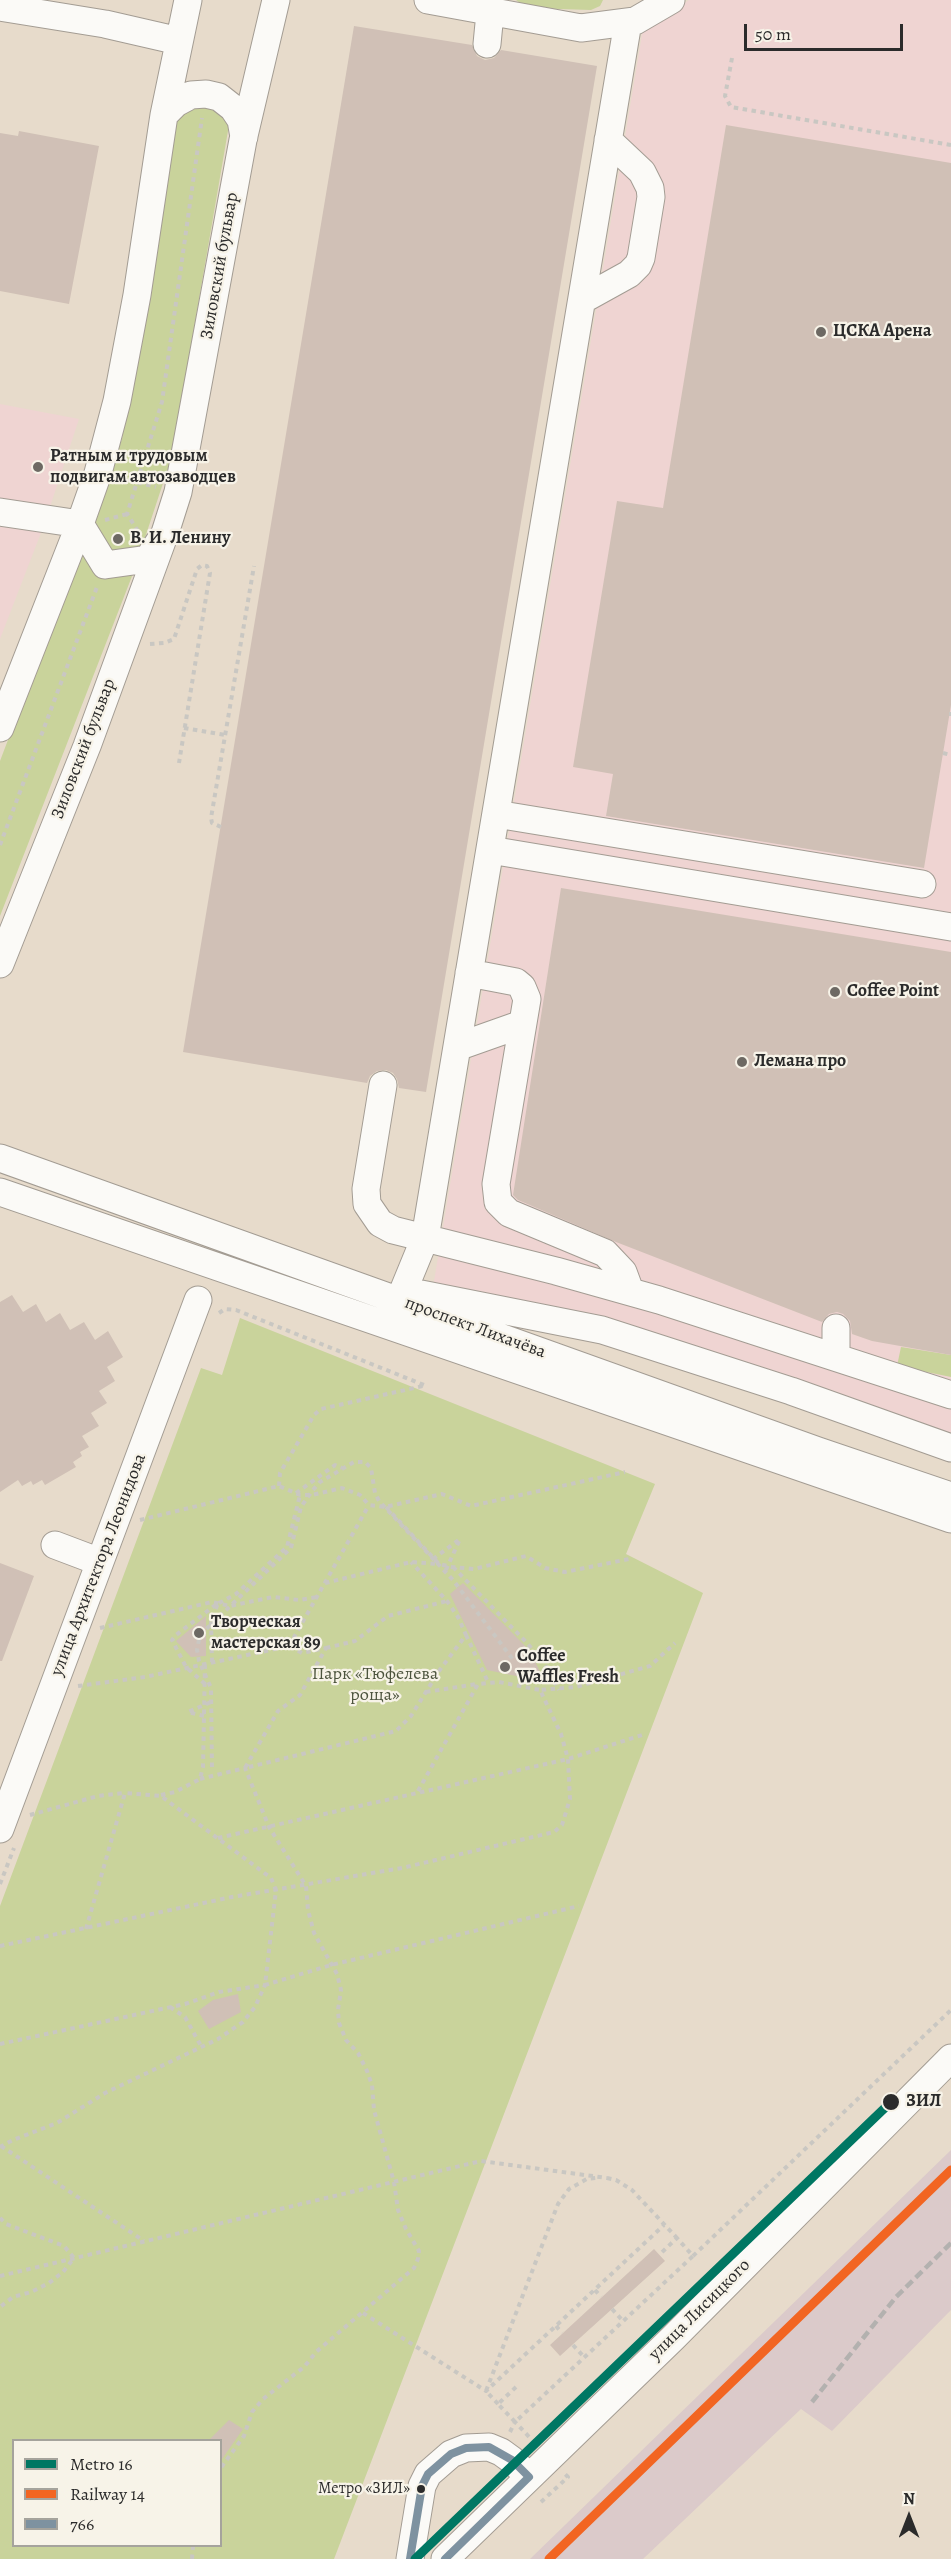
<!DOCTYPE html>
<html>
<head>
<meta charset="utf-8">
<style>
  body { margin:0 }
  #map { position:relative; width:951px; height:2559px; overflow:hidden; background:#e7dbcb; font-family:Alegreya,serif }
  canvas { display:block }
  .legend { position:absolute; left:12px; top:2439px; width:210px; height:108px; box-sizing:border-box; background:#f7f3e8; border:2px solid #a5a39c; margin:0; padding:8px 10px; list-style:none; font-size:18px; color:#2b2b2b }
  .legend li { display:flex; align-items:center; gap:12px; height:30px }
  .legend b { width:30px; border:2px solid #a5a39c }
  .north { position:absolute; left:879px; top:2487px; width:60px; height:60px; -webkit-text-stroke:4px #f7f3e8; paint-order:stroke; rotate:0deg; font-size:16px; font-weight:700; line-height:24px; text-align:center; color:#2b2b2b }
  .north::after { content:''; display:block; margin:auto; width:21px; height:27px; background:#2b2b2b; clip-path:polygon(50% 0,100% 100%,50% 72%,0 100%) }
  .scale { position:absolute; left:744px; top:24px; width:159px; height:27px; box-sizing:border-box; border:3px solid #2b2b2b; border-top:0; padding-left:8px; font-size:18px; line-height:21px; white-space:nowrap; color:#2b2b2b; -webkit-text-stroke:4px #f7f3e8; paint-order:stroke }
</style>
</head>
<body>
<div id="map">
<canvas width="951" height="2559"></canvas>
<ul class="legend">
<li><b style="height:8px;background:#007763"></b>Metro 16</li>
<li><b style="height:8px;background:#f26522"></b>Railway 14</li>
<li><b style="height:8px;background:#7e92a0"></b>766</li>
</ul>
<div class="north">N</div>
<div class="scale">50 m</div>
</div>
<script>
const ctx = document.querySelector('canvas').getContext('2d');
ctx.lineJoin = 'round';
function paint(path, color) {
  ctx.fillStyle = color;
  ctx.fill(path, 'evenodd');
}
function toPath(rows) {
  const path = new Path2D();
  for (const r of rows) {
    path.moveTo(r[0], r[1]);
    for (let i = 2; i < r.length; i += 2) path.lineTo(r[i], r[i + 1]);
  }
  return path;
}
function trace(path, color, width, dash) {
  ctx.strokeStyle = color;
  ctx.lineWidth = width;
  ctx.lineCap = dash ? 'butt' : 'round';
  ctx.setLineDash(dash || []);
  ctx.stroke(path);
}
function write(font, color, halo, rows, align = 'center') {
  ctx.font = font + ' Alegreya,serif';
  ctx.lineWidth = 4.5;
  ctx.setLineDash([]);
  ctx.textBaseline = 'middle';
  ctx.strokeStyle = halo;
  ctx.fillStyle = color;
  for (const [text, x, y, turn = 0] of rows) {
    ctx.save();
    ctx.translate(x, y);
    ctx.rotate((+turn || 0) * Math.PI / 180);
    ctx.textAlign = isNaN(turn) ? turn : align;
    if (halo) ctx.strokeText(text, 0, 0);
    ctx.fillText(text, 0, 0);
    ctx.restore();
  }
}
const built = toPath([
  [689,0,951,0,951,1441,432,1293,643,29,658,22],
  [0,404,79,419,44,525,0,639]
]);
const industrial = toPath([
  [951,2150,951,2310,832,2431,801,2409,643,2559,530,2559]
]);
const green = toPath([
  [516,0,603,0,600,6,591,10,527,8],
  [190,103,218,107,229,125,172,456,134,571,0,916,0,761,122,439,176,113],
  [240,1318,655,1484,626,1554,703,1593,334,2559,0,2559,0,1906,201,1368,222,1375],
  [14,2440,220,2440,220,2546,14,2546],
  [901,1347,951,1355,951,1377,897,1366]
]);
const building = toPath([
  [354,26,472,45,477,56,485,60,494,58,501,50,597,66,426,1092,399,1088,397,1079,393,1073,386,1070,377,1071,370,1076,367,1083,183,1052],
  [726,125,951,163,951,705,924,868,606,816,613,774,573,767,617,501,663,508],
  [19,131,99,146,69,304,0,291,0,133,18,136],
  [561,888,951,952,951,1355,872,1341,852,1334,850,1321,843,1314,837,1312,829,1314,822,1322,616,1242,518,1200,513,1195],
  [12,1295,23,1312,36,1304,46,1322,60,1313,70,1330,84,1322,95,1340,108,1331,123,1357,107,1367,115,1381,99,1391,107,1403,91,1413,99,1426,82,1436,89,1447,80,1452,82,1456,73,1462,76,1467,45,1485,42,1480,33,1485,31,1481,22,1486,18,1480,0,1492,0,1302],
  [0,1563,34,1576,2,1661,0,1661],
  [463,1583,530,1651,545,1682,487,1670,450,1594],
  [206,1616,206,1656,191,1657,176,1641],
  [238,1994,241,2012,209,2029,198,2011,213,2000],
  [654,2249,665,2261,560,2356,550,2345],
  [229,2420,243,2429,220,2462,220,2440,209,2440]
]);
const path = toPath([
  [732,58,725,96,731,107,951,145],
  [120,478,156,487],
  [105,520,127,514],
  [138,531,127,514,162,402,202,118],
  [150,644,164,643,174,639,197,569,202,565,207,566,210,573,179,763],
  [949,714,951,714],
  [184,728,225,735],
  [943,753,951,755],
  [221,827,212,823,211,818,254,566],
  [0,845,97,587],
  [219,1313,225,1309,236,1310,424,1385],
  [279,1486,280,1473,314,1415,321,1409,423,1386],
  [296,1493,335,1465,342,1468],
  [386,1507,439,1564,452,1567,474,1569,526,1556,545,1568,565,1572,629,1559],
  [140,1520,279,1486,300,1495,312,1495,342,1488,360,1495,369,1505,385,1507,442,1494,471,1506,625,1472],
  [433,1559,460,1539,445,1572],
  [453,1567,528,1644,545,1665,559,1690],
  [325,1583,411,1562,438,1564],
  [219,1603,236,1594,287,1547,300,1495],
  [100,1628,212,1602,230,1606,273,1597,299,1600,317,1597],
  [466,1635,488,1682],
  [289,1646,369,1505],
  [326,1648,355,1641,388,1616,447,1601],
  [205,1684,186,1667,172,1640,176,1635,218,1603,211,1622,212,1662],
  [78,1686,145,1677,289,1646,302,1653,326,1648,300,1695,278,1711,245,1768,396,1731,411,1716,439,1671,466,1635,458,1617,447,1601,411,1562],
  [426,1692,477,1684],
  [204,1716,188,1712,211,1702],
  [200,1779,245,1768,269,1827,306,1886,308,1910,314,1933,337,1974,341,1990,338,2010,339,2023,346,2040,358,2053,367,2071,372,2085,374,2110,394,2182,398,2210,406,2229,419,2251,418,2259,414,2268,316,2352,304,2367,263,2399,252,2412,244,2436,220,2469],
  [418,1791,478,1684,499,1682,540,1690],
  [161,1795,175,1792,200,1779,203,1767,205,1663],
  [30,1815,98,1796,125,1793],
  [218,1838,568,1759,642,1735],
  [0,1884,14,1848],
  [86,1929,125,1793,161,1796,271,1878,276,1890,265,1985,331,1965,579,1906],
  [0,1946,232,1897,402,1868,554,1832,562,1825,570,1799,568,1759,561,1734,540,1690,576,1687,650,1666,675,1643],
  [170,2007,185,2017,201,2046],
  [0,2044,185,2004,219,1992,265,1985,255,2007,243,2022,218,2039,105,2093,57,2123,13,2140,0,2147],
  [1,2146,144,2241],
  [607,2178,616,2180,632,2190,677,2238],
  [0,2218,6,2224,64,2246,74,2258,63,2272,49,2283,31,2292,13,2297,0,2307],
  [693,2256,951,2010],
  [0,2276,481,2161,607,2178],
  [595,2290,601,2297],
  [612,2309,623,2321],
  [363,2313,486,2391,664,2225],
  [556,2326,562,2333],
  [573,2345,584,2357],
  [516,2387,498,2404,515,2422,693,2256,677,2238,659,2255],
  [498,2404,486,2391,558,2204,569,2189,587,2179,596,2178],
  [510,2432,515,2422,533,2441],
  [541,2502,568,2477,565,2474],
  [192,2559,193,2546]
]);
const minor = toPath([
  [428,0,581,28,635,21,671,0],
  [0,7,105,24,179,41],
  [487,44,490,13],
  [164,115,176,103,191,95,206,94,219,97,233,108,241,120,244,137],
  [582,300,629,274,638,265,641,258,651,197,650,188,642,172,608,140],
  [0,512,80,524],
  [80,524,105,565,148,559,161,539],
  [0,728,80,524,98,473,117,401,137,295,164,115,188,0],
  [496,814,922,884],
  [490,850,951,927],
  [0,964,87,746,165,533,178,492,243,140,276,0],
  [469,973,516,982,522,987,527,999,496,1184,498,1202,509,1213,605,1253,623,1272,630,1291],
  [457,1047,522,1024],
  [383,1085,366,1189,367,1204,380,1223,393,1230,556,1271,659,1300,951,1395],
  [0,1158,818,1451,951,1496],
  [0,1192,951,1519],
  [404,1289,425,1238,628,22],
  [421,1294,602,1330,791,1391,951,1448],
  [836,1328,836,1357],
  [55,1545,100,1562],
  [0,1829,198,1300],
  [410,2559,422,2486,428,2474,451,2454,466,2448,489,2447,501,2452,512,2460,529,2477],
  [445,2559,674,2337,951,2058]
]);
const rail = toPath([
  [812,2402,896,2297,951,2243]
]);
const pathBridge = toPath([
  [212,1767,211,1688,199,1661,197,1650,200,1635,291,1548,301,1507,312,1491,320,1482,354,1462,365,1462,371,1468,375,1493,379,1501,453,1580,514,1661]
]);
const bus1 = toPath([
  [410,2559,422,2486,428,2474,451,2454,466,2448,489,2447,512,2460,529,2477],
  [445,2559,529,2477]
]);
const rail1 = toPath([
  [549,2559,951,2170]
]);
const metro1 = toPath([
  [415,2559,891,2102]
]);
const markers = [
  [821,332,6,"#6d6963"],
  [38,467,6,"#6d6963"],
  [118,539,6,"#6d6963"],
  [835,992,6,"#6d6963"],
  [742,1062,6,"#6d6963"],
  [199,1633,6,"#6d6963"],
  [505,1667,6,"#6d6963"],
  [891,2102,9,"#2b2b2b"],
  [421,2489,5,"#2b2b2b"]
];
const busNames = [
  ["Метро «ЗИЛ»",410,2489]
];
const streetNames = [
  ["Зиловский бульвар",220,266,-80],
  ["Зиловский бульвар",84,749,-69],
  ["проспект Лихачёва",475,1328,20],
  ["улица Архитектора Леонидова",99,1565,-69],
  ["улица Лисицкого",700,2310,-45]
];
const poiNames = [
  ["ЦСКА Арена",833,332],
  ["Ратным и трудовым",50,457],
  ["подвигам автозаводцев",50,478],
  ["В. И. Ленину",130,539],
  ["Coffee Point",847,992],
  ["Лемана про",754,1062],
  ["Творческая",211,1623],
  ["мастерская 89",211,1644],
  ["Coffee",517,1657],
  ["Waffles Fresh",517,1678]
];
const parkNames = [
  ["Парк «Тюфелева",375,1675],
  ["роща»",375,1696]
];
const stopNames = [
  ["ЗИЛ",906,2102]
];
paint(built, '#efd4d2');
paint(industrial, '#dbcaca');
paint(green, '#c9d39b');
paint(building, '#d0c0b6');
trace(minor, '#a39c93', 29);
trace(path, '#c9c7c2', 4, [4.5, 4.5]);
trace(minor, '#fbfaf7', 27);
trace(rail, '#b3b1af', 4.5, [9, 4.5]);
trace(pathBridge, '#c9c7c2', 4, [4.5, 4.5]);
trace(bus1, '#7e92a0', 8);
trace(rail1, '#f26522', 9);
trace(metro1, '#007763', 9);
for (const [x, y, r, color] of markers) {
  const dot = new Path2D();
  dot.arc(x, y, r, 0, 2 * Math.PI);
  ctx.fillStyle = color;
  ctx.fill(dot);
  trace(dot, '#f7f3e8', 2);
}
write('16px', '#2b2b2b', '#f7f3e8', busNames, 'right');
write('18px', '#2b2b2b', '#f7f3e8', streetNames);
write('bold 18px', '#2b2b2b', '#f7f3e8', poiNames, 'left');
write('18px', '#4c543d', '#f7f3e8', parkNames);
write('bold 18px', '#2b2b2b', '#f7f3e8', stopNames, 'left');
</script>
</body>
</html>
